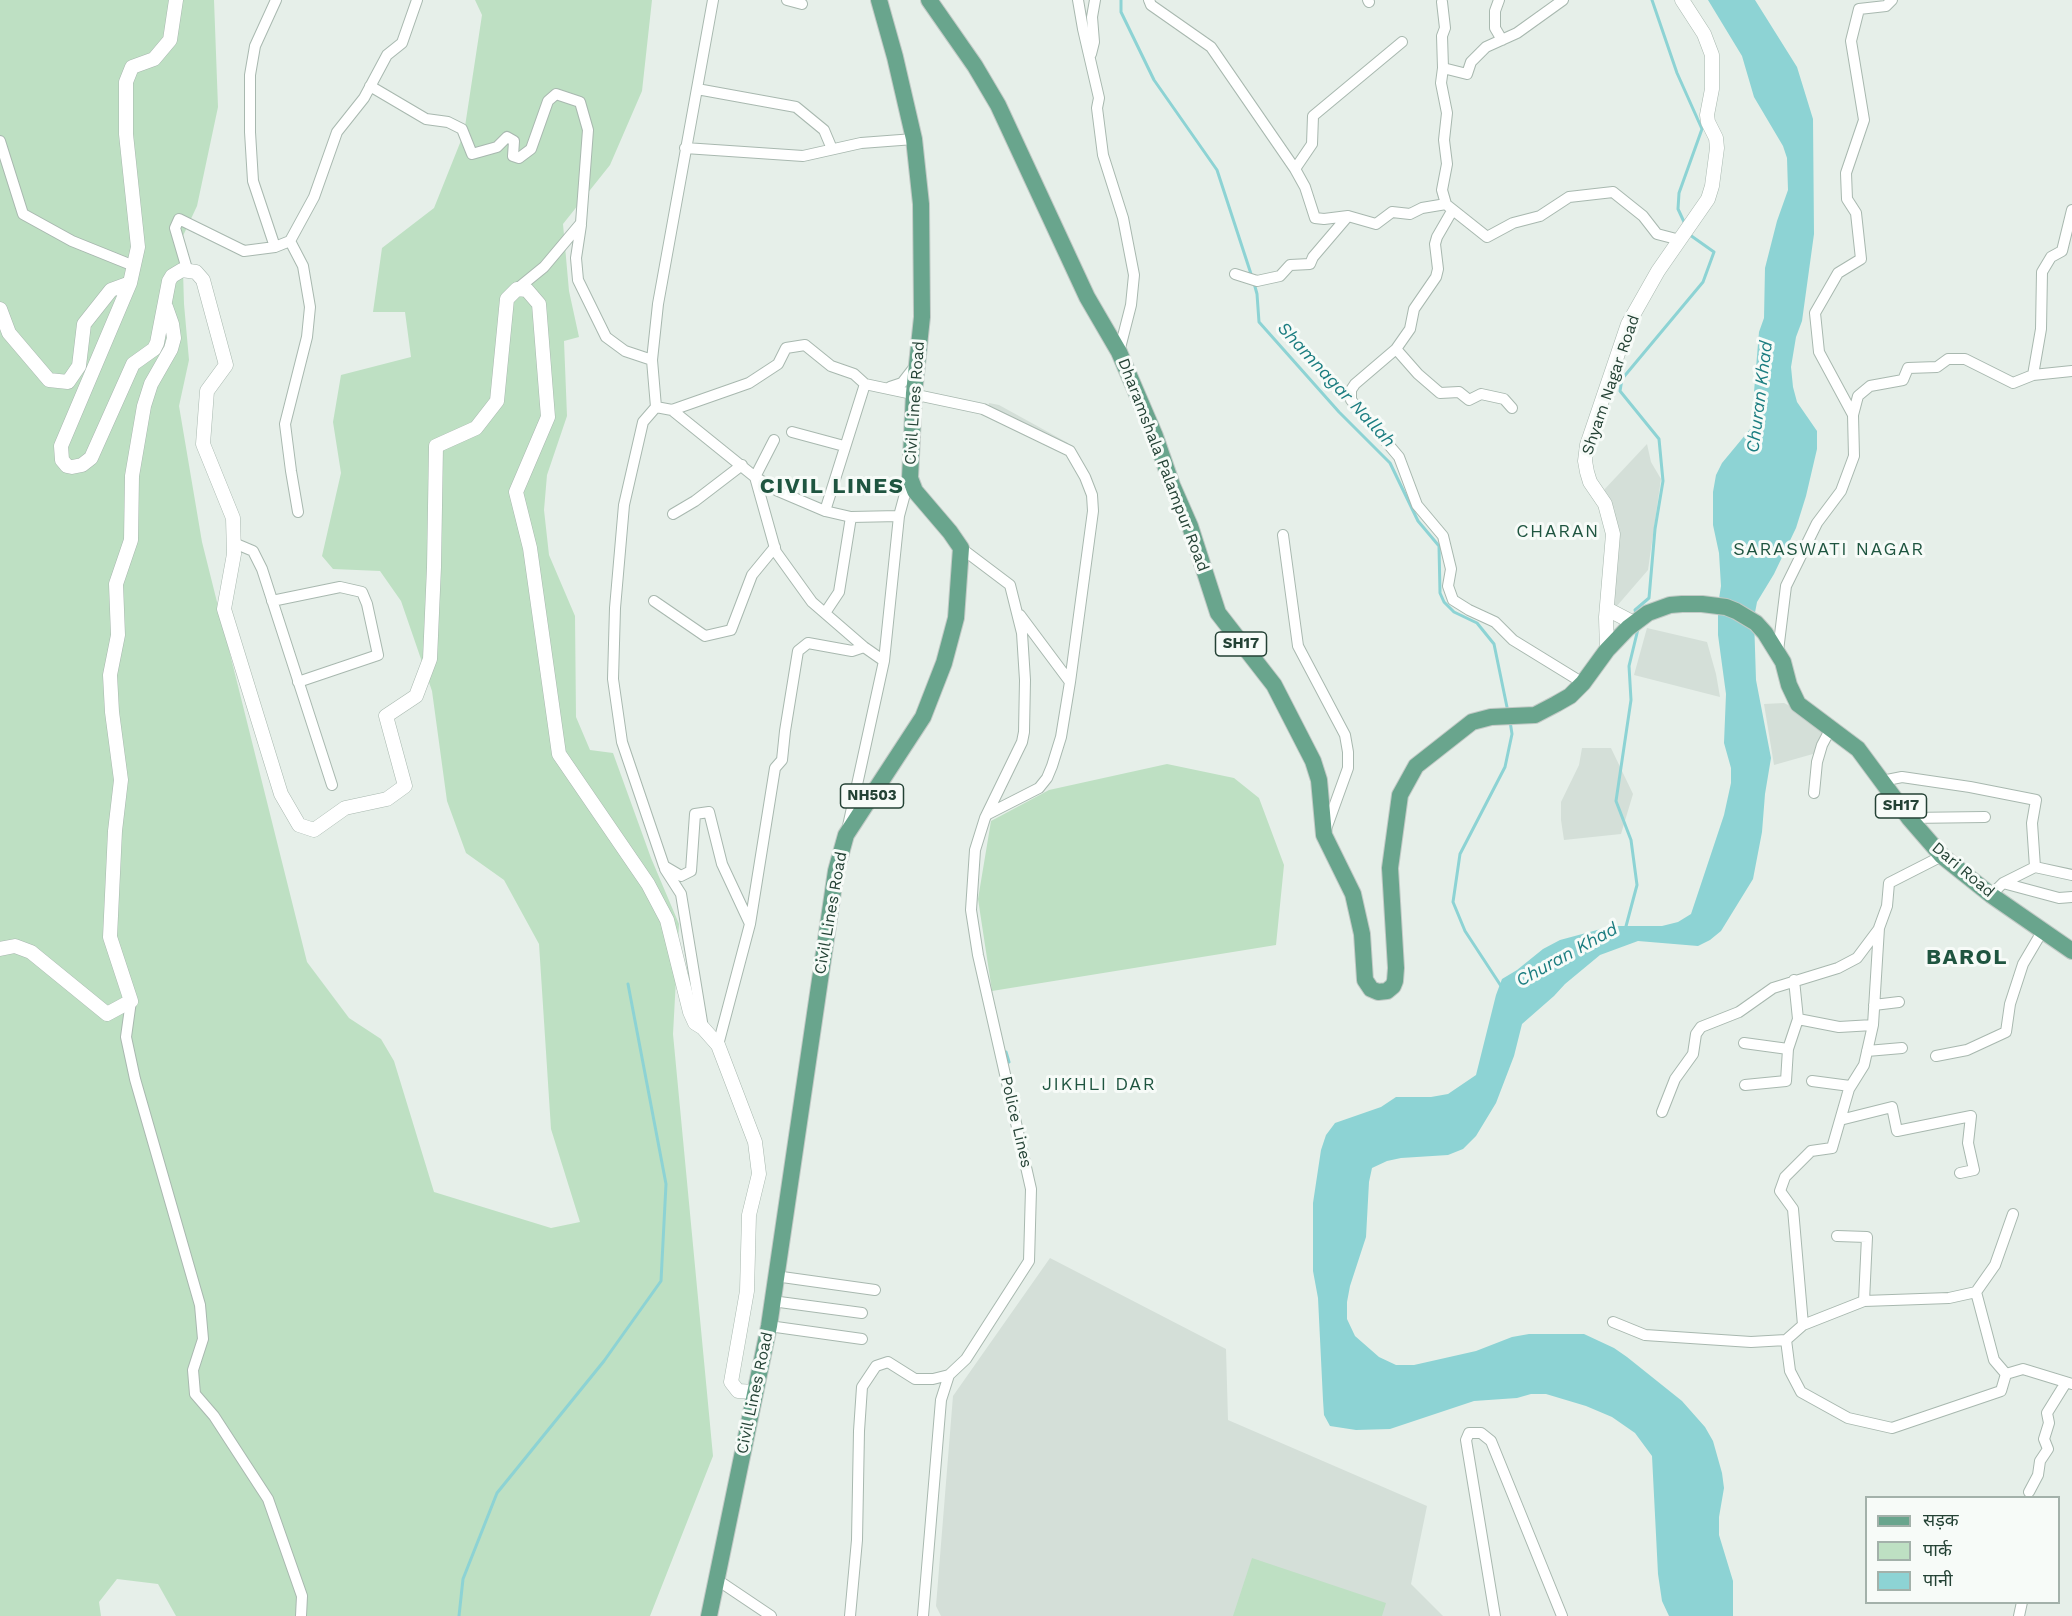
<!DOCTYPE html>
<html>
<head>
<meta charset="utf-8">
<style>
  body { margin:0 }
  #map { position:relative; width:2072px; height:1616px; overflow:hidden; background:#e6efe9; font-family:"Work Sans","Noto Sans Devanagari",sans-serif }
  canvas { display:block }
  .legend { position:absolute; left:1865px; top:1496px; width:195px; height:108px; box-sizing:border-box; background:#f7fbf8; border:2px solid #a3b1aa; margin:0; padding:8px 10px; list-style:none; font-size:18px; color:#244235 }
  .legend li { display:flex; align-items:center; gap:12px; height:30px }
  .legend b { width:30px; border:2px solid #a3b1aa }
</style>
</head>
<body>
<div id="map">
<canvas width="2072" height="1616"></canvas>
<ul class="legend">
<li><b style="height:8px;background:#69a58d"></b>सड़क</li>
<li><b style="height:16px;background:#bee0c3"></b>पार्क</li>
<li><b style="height:16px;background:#8dd3d4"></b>पानी</li>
</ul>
</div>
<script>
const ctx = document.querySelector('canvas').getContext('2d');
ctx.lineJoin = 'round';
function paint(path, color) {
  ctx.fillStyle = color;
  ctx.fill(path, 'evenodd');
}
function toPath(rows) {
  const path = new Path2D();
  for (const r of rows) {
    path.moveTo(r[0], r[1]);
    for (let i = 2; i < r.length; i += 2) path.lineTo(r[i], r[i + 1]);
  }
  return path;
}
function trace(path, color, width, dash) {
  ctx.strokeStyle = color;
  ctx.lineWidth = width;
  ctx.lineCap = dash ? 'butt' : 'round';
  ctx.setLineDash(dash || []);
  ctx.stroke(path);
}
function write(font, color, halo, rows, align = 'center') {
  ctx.font = font + ' "Work Sans",sans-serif';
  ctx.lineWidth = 6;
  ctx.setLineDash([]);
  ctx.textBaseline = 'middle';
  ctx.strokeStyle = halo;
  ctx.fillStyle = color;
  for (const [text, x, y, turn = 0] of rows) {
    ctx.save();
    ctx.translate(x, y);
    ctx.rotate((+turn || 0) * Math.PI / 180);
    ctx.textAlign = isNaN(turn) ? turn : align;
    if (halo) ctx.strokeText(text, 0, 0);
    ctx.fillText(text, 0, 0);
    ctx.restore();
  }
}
const built = toPath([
  [989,403,999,405,1068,443,1067,447,988,408],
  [1647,444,1651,462,1661,479,1648,570,1610,614,1618,542,1614,508,1602,492],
  [1647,628,1707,642,1716,674,1720,697,1634,675],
  [1784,703,1829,725,1820,752,1774,765,1764,704],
  [1582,748,1611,748,1633,794,1621,834,1564,840,1561,820,1561,802,1579,765],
  [1050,1258,1226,1349,1228,1420,1427,1506,1411,1584,1443,1616,941,1616,936,1606,953,1396]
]);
const green = toPath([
  [0,0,214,0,218,107,197,206,182,238,184,304,189,360,179,406,202,542,307,962,349,1018,381,1039,394,1061,434,1192,551,1228,580,1222,551,1129,539,944,504,880,466,853,447,801,432,691,401,601,380,571,333,569,322,556,341,473,333,422,341,375,411,357,405,312,373,312,382,248,434,208,464,133,482,15,475,0,652,0,642,91,610,165,563,224,569,291,579,337,564,341,567,416,547,475,544,510,549,555,575,616,576,717,590,750,613,753,651,858,679,924,673,1034,713,1456,650,1616,176,1616,158,1584,117,1579,99,1602,101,1616,0,1616],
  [1167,764,1234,778,1259,798,1284,865,1276,945,992,991,978,899,991,821,1049,790],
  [1252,1558,1386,1603,1382,1616,1233,1616]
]);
const water = toPath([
  [1708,0,1755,0,1797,67,1813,119,1814,234,1802,321,1796,337,1791,367,1793,387,1797,402,1817,431,1817,449,1806,496,1796,528,1774,574,1757,602,1754,618,1756,680,1771,758,1765,794,1762,832,1753,879,1721,931,1710,940,1698,946,1638,941,1600,955,1565,984,1554,996,1522,1024,1514,1056,1496,1103,1476,1136,1463,1149,1448,1155,1401,1158,1387,1161,1372,1168,1369,1182,1366,1237,1350,1286,1347,1302,1347,1319,1355,1336,1379,1357,1396,1365,1414,1365,1476,1351,1512,1337,1529,1334,1584,1334,1614,1348,1627,1357,1682,1401,1705,1427,1713,1441,1722,1473,1724,1488,1719,1517,1719,1535,1733,1581,1733,1616,1669,1616,1662,1601,1658,1574,1652,1456,1635,1433,1612,1417,1586,1406,1546,1394,1531,1394,1517,1398,1474,1401,1390,1429,1356,1430,1330,1426,1324,1415,1323,1400,1318,1298,1313,1271,1313,1203,1321,1150,1326,1135,1335,1123,1381,1107,1396,1097,1431,1097,1448,1094,1476,1075,1496,995,1502,979,1517,970,1543,949,1560,940,1612,926,1662,926,1678,922,1691,914,1724,815,1731,783,1731,768,1724,743,1726,694,1718,635,1718,605,1721,586,1719,553,1713,525,1713,492,1716,475,1722,463,1751,428,1759,332,1764,318,1765,268,1777,221,1788,190,1787,158,1783,146,1754,97,1742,56]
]);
const stream = toPath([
  [1121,0,1121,12,1154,80,1217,170,1252,277],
  [1652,0,1677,73,1702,129,1679,193,1678,209,1685,224],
  [1254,283,1257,294,1259,322,1339,412,1390,463,1418,521,1439,546,1440,593,1444,602,1454,612,1477,623,1494,644,1508,712],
  [1636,614,1635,610,1649,598,1655,529,1663,481,1659,439,1620,391,1622,379,1703,282,1714,252,1690,235],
  [1625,930,1637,885,1631,840,1616,801,1631,700,1629,666,1638,629],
  [1501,986,1465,931,1453,902,1460,854,1505,767,1512,734,1510,721],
  [1006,1052,1009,1062],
  [459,1616,463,1579,497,1493,604,1361,661,1281,666,1184,628,984]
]);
const minor = toPath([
  [713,0,658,304,652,360,656,407,672,410,749,383,778,364,786,348,805,345,831,366,854,374,865,384,983,409,1070,451,1085,477,1092,495,1093,511,1070,682,1061,737,1052,766,1047,778,1039,788,988,814],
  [787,0,802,4],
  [1078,0,1083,29,1099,98,1097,108,1103,155,1123,218,1134,275,1131,305,1119,352],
  [1149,0,1151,5,1211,47,1295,169,1305,187,1315,218,1324,219,1348,216,1376,224,1392,212,1410,214,1422,208,1446,204,1442,190,1447,164,1444,140,1447,113,1441,83,1443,68,1442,36,1445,28,1442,2],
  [1368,0,1369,2],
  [1499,0,1495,11,1495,28,1502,40],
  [1091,54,1094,42,1092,17,1095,0],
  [1443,68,1467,74,1471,62,1486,47,1517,33,1563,0],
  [370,86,426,119,448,122,462,129,472,154,497,147,507,137,514,141,513,156,519,158,531,149,548,101,556,94,580,102,588,130,581,223,544,267,517,289],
  [697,89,796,107,824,130,832,149],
  [0,141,23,214,72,241,134,266],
  [685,148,803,156,861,143,914,139],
  [1295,169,1312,144,1313,116,1402,42],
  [1448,206,1487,237,1513,223,1540,216,1569,197,1613,192,1643,216,1657,234,1680,240],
  [1452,211,1437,237,1435,244,1438,269,1436,277,1414,309,1410,329,1396,349,1355,384,1351,390,1351,400,1399,457,1417,505,1443,536,1451,569,1448,586,1453,600,1469,610,1495,622,1513,640,1583,683],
  [581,225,576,258,578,280,606,337,625,351,652,360],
  [290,241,303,266,310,307,307,337,285,424,291,471,298,512],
  [275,247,253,181,250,132,250,75,255,46,276,0],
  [187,269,175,228,179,219,244,251,275,247,290,241,314,197,337,132,364,98,387,55,402,43,417,0],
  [1235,274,1257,281,1280,276,1290,265,1310,264,1313,257,1348,216],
  [1396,349,1418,374,1440,393,1459,392,1469,400,1481,394,1504,399,1512,408],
  [2033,375,2041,329,2042,272,2051,257,2062,251,2072,210],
  [890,387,902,383,916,365],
  [656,407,643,422,624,505,615,608,613,679,622,742,664,866,681,876,691,871,695,814,709,812,722,864,750,924,718,1045],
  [672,410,755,477,776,552,812,602,864,647,884,661],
  [1853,415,1819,352,1815,313,1838,273,1861,259,1856,213,1847,199,1846,173,1864,120,1851,41,1859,9,1886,6,1892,0],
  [792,432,844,446],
  [774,440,755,477,778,491,825,511,851,517,899,516],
  [825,511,865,384],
  [673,514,695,501,742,465],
  [1283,535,1298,646,1345,735,1348,752,1348,768,1326,829],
  [234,543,253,551,262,569,332,785],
  [272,601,340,587,362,592,367,604,378,655,298,682],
  [654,601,705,636,731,630,752,575,775,547],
  [825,613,839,592,851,517],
  [1020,615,1070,682],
  [1778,651,1786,586,1817,523,1841,491,1854,456,1853,415,1858,396,1870,386,1903,380,1908,368,1937,367,1948,359,1965,359,2013,383,2033,375,2072,371],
  [1882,781,1902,777,1970,787,2036,800,2032,823,2035,867],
  [1814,793,1817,762,1822,745,1830,730],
  [1909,818,1985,817],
  [848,826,884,661,899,516,909,479],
  [1942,856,1889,883,1887,906,1879,928,1873,1025,1864,1065,1849,1089,1832,1148,1811,1151,1785,1177,1780,1191,1793,1209,1803,1325,1864,1301,1949,1298,1976,1292,1994,1360,2006,1374,2023,1369,2072,1384],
  [665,869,681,894,703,1028],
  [2003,883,2059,898,2072,897],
  [1991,895,2003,883,2035,867,2072,875],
  [750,924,775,768,782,760,785,731,798,651,808,643,852,651,864,647],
  [131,1001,126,1037,135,1079,200,1305,203,1339,193,1370,195,1394,214,1416,268,1499,302,1596,301,1616],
  [1874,1005,1899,1002],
  [1798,1019,1839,1027,1873,1025],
  [1744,1043,1788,1049],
  [1867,1051,1902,1048],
  [1936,1056,1967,1050,2006,1032,2010,1004,2023,964,2043,930],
  [1812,1081,1850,1086],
  [1745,1085,1786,1081,1788,1049,1798,1019,1794,980],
  [1662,1112,1675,1079,1693,1054,1696,1034,1701,1027,1739,1012,1773,988,1838,968,1857,958,1878,930],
  [1840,1120,1892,1107,1897,1131,1971,1116,1968,1143,1974,1170,1960,1173],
  [1837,1236,1867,1237,1864,1301],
  [775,1276,875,1290],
  [1976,1292,1995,1265,2013,1214],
  [772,1301,862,1313],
  [1613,1322,1645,1335,1751,1342,1786,1340,1803,1325],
  [769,1326,862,1339],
  [1786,1340,1790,1371,1801,1392,1848,1418,1892,1428,2001,1391,2006,1374],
  [2029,1492,2038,1475,2040,1461,2048,1449,2044,1439,2049,1423,2047,1413,2065,1384],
  [716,1579,771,1616],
  [850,1616,857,1540,859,1431,862,1387,876,1366,888,1362,915,1379,933,1379,949,1375,966,1359,1029,1261,1031,1189,978,955,971,910,975,850,985,818,1022,742,1024,732,1025,680,1022,633,1010,585,961,548],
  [923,1616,941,1400,949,1375],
  [1495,1616,1466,1440,1469,1433,1481,1433,1491,1441,1562,1616],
  [2019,1616,2022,1602]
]);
const tertiary = toPath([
  [176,0,170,40,154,59,132,67,126,82,126,134,138,247,130,283,61,446,62,460,67,466,72,467,82,465,91,458,133,364,154,349,157,343,169,281,172,276,182,270,196,272,203,280,226,365,207,391,203,444,233,518,234,554,224,609,281,794,299,825,314,830,345,808,387,799,405,786,386,716,416,696,430,659,434,567,436,446,476,428,497,401,507,299,517,289,527,290,539,304,548,417,516,492,530,548,559,754,648,884,667,920,690,1012,695,1023,703,1028,718,1045,755,1142,759,1174,749,1215,747,1291,731,1382,738,1391,755,1392],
  [0,309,9,333,49,380,68,382,79,366,84,324,111,290,130,283],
  [1607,609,1634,623],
  [1607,650,1606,617,1613,534,1605,504,1590,482,1587,472,1585,461,1587,445,1628,324,1658,271,1708,199,1712,186,1717,148,1716,138,1708,122,1707,115,1712,89,1712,55,1704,34,1682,0],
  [0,949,15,946,31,952,107,1014,131,1001,110,937,115,831,121,780,112,712,110,675,118,635,116,584,131,540,132,476,144,406,151,384,171,349,174,338,172,324,166,307]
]);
const primary = toPath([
  [929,0,975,66,998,105,1087,297,1119,352,1155,436,1172,485,1190,526,1218,613,1274,685,1313,761,1319,780,1324,835,1353,894,1362,934,1365,980,1371,989,1378,992,1387,991,1393,986,1395,981,1396,968,1390,868,1400,795,1416,766,1472,722,1491,717,1535,715,1556,704,1570,696,1583,683,1607,650,1628,628,1648,613,1670,605,1682,604,1702,604,1726,607,1736,611,1756,623,1765,633,1783,662,1789,685,1798,704,1858,749,1909,818,1942,856,1991,895,2072,951],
  [709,1616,769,1326,836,871,846,835,923,717,944,663,956,618,961,548,950,532,915,491,910,478,914,393,922,317,921,204,914,139,895,57,879,0]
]);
const shields = [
  [1241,644,51],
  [872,796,63],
  [1901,806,51]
];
const shieldNames = [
  ["SH17",1241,644],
  ["NH503",872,796],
  ["SH17",1901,806]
];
const streetNames = [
  ["Shyam Nagar Road",1611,385,-71],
  ["Civil Lines Road",915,403,-86],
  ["Dharamshala Palampur Road",1163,465,69],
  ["Dari Road",1963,870,40],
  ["Civil Lines Road",831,913,-80],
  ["Police Lines",1016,1122,77],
  ["Civil Lines Road",755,1393,-78]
];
const waterNames = [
  ["Shamnagar Nallah",1336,385,47],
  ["Churan Khad",1760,397,-83],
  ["Churan Khad",1567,955,-29]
];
const neighbourhoodNames = [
  ["CHARAN",1558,532],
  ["SARASWATI NAGAR",1829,550],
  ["JIKHLI DAR",1099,1085]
];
const districtNames = [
  ["CIVIL LINES",832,487],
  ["BAROL",1967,958]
];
paint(built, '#d4dfd8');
paint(green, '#bee0c3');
paint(water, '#8dd3d4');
trace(stream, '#8dd3d4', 3);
trace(minor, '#a8b8af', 12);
trace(tertiary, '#a8b8af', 15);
trace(primary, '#c2cac6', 18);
trace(minor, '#fff', 10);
trace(tertiary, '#fff', 14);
trace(primary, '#69a58d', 16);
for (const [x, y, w] of shields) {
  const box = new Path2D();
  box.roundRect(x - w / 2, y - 12, w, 24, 4.5);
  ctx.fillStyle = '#f7fbf8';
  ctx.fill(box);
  trace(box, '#244235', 1.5);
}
write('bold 15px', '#244235', null, shieldNames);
write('16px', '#244235', '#f7fbf8', streetNames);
write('italic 18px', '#1b7d80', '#f7fbf8', waterNames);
ctx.letterSpacing = '1.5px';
write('18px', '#1f5540', '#f7fbf8', neighbourhoodNames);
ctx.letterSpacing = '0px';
ctx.letterSpacing = '1.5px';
write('bold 22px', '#1f5540', '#f7fbf8', districtNames);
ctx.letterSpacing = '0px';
</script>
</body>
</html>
